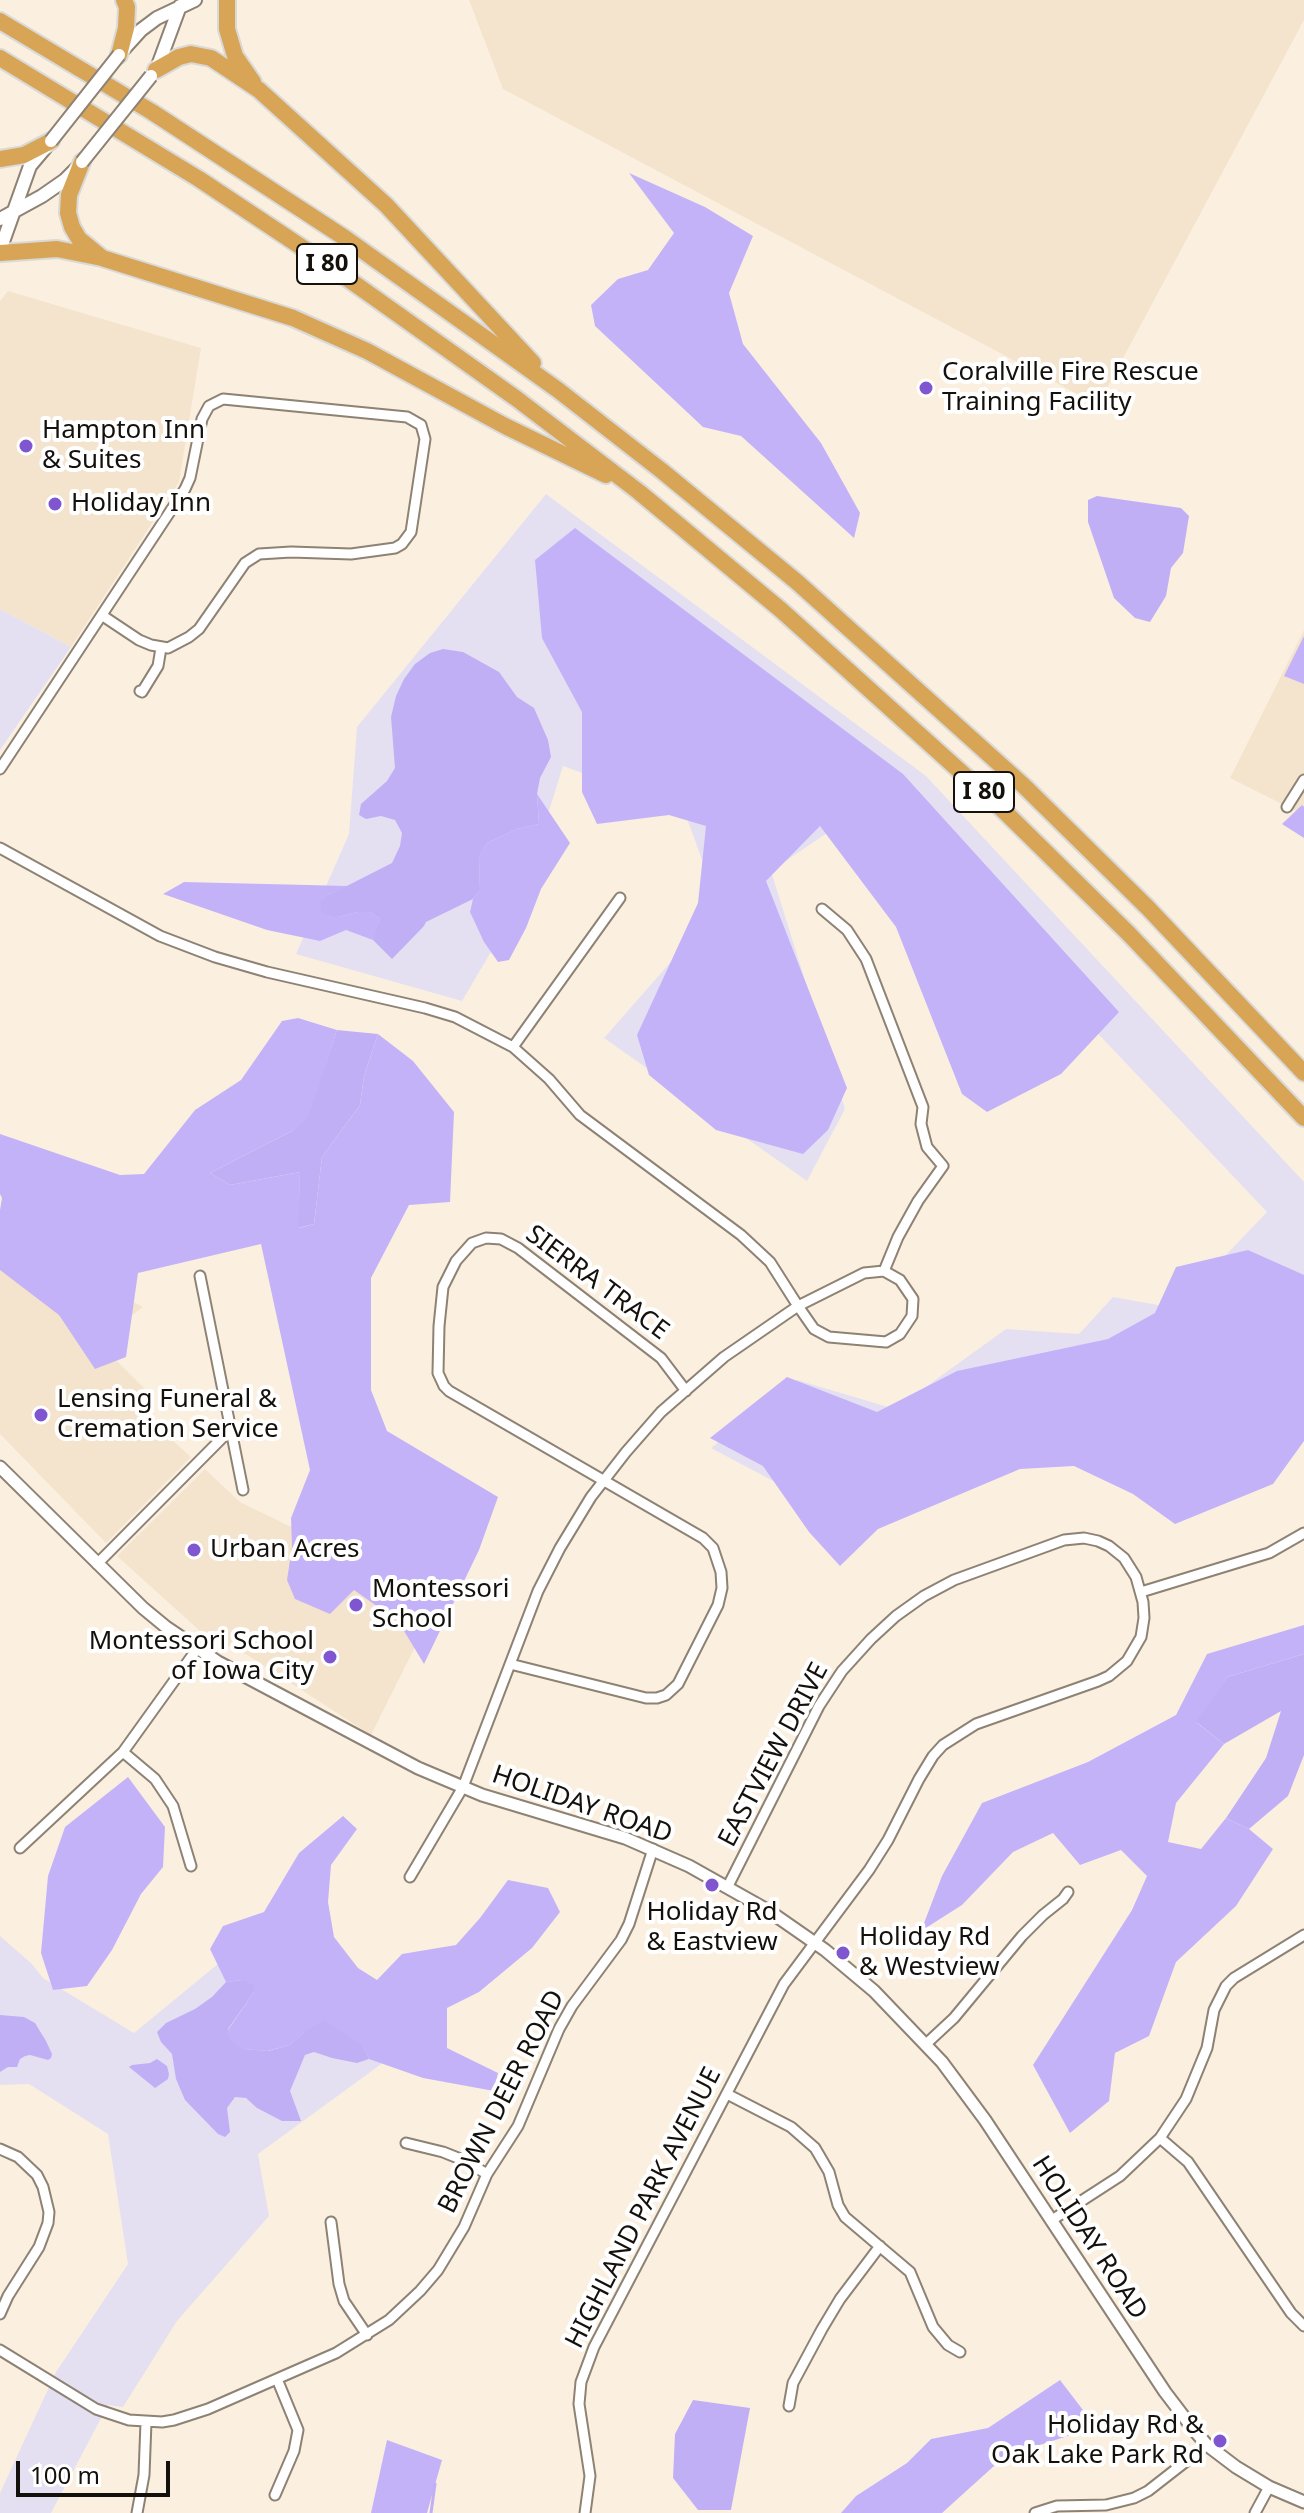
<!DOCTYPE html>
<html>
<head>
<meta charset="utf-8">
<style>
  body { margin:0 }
  #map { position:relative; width:1304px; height:2513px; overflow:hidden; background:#fbf0df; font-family:"Noto Sans",sans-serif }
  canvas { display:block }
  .scale { position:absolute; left:16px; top:2461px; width:154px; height:36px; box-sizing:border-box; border:4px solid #14100b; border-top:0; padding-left:10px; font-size:24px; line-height:28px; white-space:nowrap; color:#14100b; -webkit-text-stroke:6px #fff; paint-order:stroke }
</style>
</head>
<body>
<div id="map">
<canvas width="1304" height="2513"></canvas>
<div class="scale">100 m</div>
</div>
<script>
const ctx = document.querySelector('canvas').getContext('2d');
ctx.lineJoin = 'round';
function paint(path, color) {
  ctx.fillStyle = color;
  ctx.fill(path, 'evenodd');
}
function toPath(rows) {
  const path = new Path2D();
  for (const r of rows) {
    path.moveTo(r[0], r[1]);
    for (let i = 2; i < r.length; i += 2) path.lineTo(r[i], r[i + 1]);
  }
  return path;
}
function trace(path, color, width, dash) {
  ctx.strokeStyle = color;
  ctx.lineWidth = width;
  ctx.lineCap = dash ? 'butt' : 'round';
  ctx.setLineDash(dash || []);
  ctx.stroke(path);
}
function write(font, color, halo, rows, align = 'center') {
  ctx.font = font + ' "Noto Sans",sans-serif';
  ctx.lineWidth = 8;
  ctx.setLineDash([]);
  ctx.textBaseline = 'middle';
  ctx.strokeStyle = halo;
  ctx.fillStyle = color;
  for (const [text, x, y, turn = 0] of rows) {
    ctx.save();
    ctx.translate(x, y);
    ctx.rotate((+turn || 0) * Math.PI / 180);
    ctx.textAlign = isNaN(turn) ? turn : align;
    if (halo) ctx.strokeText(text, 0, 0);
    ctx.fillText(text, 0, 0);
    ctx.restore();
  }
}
const built = toPath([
  [469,0,1304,0,1304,20,1098,405,503,89],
  [8,291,201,348,179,482,71,647,0,609,0,301],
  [1304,630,1304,815,1230,778],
  [0,1230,143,1307,97,1341,151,1395,137,1408,191,1457,106,1543,0,1434],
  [205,1469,240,1502,314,1538,461,1555,371,1735,249,1656,201,1632,117,1556]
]);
const green = toPath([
  [546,494,926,776,1304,1182,1304,1343,856,1525,711,1448,797,1380,895,1409,1006,1329,1079,1334,1113,1297,1175,1308,1267,1212,1086,1021,926,910,833,829,771,871,845,1109,807,1181,604,1038,719,907,684,810,563,766,521,901,462,1001,296,954,349,834,357,727],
  [0,609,71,647,0,750],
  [0,1936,31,1963,43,1978,134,2033,230,1954,406,2046,258,2154,269,2216,177,2321,123,2407,108,2405,51,2513,0,2513,0,2493,56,2372,128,2264,108,2134,29,2084,0,2085]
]);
const forest = toPath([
  [629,173,705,207,753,236,729,293,743,344,821,443,860,513,854,538,741,436,703,427,595,326,591,305,618,279,648,270,674,233],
  [575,528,903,774,1119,1012,1061,1074,987,1112,962,1094,896,927,820,826,766,881,847,1088,828,1130,803,1154,716,1130,649,1075,637,1035,698,903,706,826,669,815,597,824,582,792,582,712,542,638,535,560],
  [1304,636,1304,684,1284,676],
  [537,794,570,843,541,889,526,928,509,960,498,962,484,942,470,912,473,899,480,890,479,857,487,843,517,829,539,824],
  [1302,805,1304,807,1304,838,1282,824],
  [184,882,348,886,329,895,338,917,358,912,370,912,380,919,378,929,373,940,346,930,320,941,267,930,163,894],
  [298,1018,337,1030,310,1115,292,1131,210,1173,230,1185,300,1172,299,1228,314,1224,322,1157,360,1105,364,1076,378,1034,413,1061,454,1112,450,1202,409,1205,371,1278,371,1390,387,1431,498,1497,479,1550,424,1664,398,1621,354,1590,330,1614,295,1599,287,1580,292,1547,291,1518,310,1470,261,1244,138,1273,126,1357,95,1369,59,1315,0,1270,0,1210,2,1198,0,1194,0,1134,120,1175,144,1174,195,1110,241,1080,282,1021],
  [1248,1250,1304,1275,1304,1441,1273,1484,1175,1524,1133,1494,1074,1466,1020,1469,878,1529,840,1566,809,1532,763,1466,710,1438,787,1377,877,1412,957,1371,1108,1339,1155,1313,1176,1267],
  [1304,1625,1304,1654,1227,1677,1197,1723,1224,1744,1176,1803,1168,1842,1201,1849,1226,1818,1249,1829,1273,1849,1236,1906,1176,1962,1149,2036,1115,2053,1109,2101,1070,2133,1033,2065,1132,1910,1147,1876,1121,1850,1080,1865,1053,1833,1013,1852,962,1905,921,1931,942,1876,982,1803,1088,1762,1176,1715,1207,1654],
  [128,1777,165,1827,163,1867,141,1894,112,1950,87,1986,53,1990,41,1953,48,1876,65,1827],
  [343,1816,357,1829,331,1865,328,1902,334,1937,358,1968,377,1980,402,1954,456,1945,480,1918,508,1880,548,1888,560,1912,532,1948,479,1992,447,2008,447,2048,498,2073,494,2091,423,2078,369,2059,364,2047,304,2032,290,2045,267,2051,244,2049,229,2040,228,2030,254,1992,243,1980,226,1982,210,1949,223,1926,264,1912,299,1853],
  [1060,2380,1096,2427,1005,2456,942,2513,841,2513,856,2496,907,2463,931,2439,988,2428],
  [387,2440,442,2460,427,2513,371,2513]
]);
const water = toPath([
  [1097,496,1181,508,1189,516,1183,553,1171,568,1166,596,1150,622,1135,618,1114,598,1088,522,1088,500],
  [443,649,463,652,499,672,517,697,534,708,548,740,551,757,540,778,537,794,539,824,517,829,487,843,479,857,480,890,473,899,426,922,424,926,392,959,373,940,380,919,370,912,358,912,338,917,322,913,320,902,329,895,392,863,400,846,402,833,395,820,381,816,366,819,359,815,361,804,387,781,395,768,391,717,396,696,404,679,415,664,430,653],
  [337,1030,378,1034,364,1076,360,1105,322,1157,314,1224,298,1228,300,1172,230,1185,210,1173,292,1131,309,1115],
  [1304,1654,1304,1755,1288,1796,1249,1829,1226,1818,1266,1758,1281,1711,1224,1744,1196,1722,1227,1677],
  [243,1980,254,1985,254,1992,228,2029,230,2040,244,2049,268,2051,290,2045,304,2032,324,2020,364,2047,369,2059,357,2063,332,2058,314,2052,305,2055,290,2091,301,2121,282,2121,257,2108,246,2098,235,2097,227,2108,230,2132,225,2137,218,2134,185,2100,176,2079,172,2054,161,2042,157,2032,166,2023,195,2009,212,1997,226,1982],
  [0,2015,24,2017,35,2023,46,2041,52,2054,51,2058,48,2060,30,2055,25,2056,20,2059,17,2067,8,2067,0,2072],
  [157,2059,167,2066,169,2074,168,2079,155,2088,129,2067,132,2065,150,2063],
  [693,2400,750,2408,731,2510,698,2510,673,2478,675,2434]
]);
const stream = toPath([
  [431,2513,435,2484]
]);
const minor = toPath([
  [140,691,142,692,158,666,161,648],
  [0,769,185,489,190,478,202,419,209,406,223,399,407,417,421,425,425,439,411,532,402,544,395,548,351,554,291,552,259,554,245,563,199,629,189,637,168,648,151,645,139,640,103,616],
  [1287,807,1304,780],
  [0,848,160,936,215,957,267,972,425,1008,455,1017,513,1047,549,1079,580,1115,741,1235,770,1262,798,1306,814,1329,829,1337,886,1342,900,1334,912,1316,913,1299,900,1280,884,1271,864,1273,798,1306,724,1357,661,1412,626,1452,591,1497,560,1548,538,1591,463,1787,410,1877],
  [822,909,847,930,866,959,923,1107,921,1124,927,1147,943,1166,918,1201,898,1237,884,1271],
  [513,1047,620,898],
  [200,1276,243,1490],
  [97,1564,231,1429],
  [1141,1592,1269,1553,1304,1533],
  [510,1664,646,1698,657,1698,666,1695,678,1684,718,1605,722,1588,721,1572,713,1548,703,1538,449,1391,444,1386,438,1373,439,1326,443,1287,456,1261,472,1243,486,1238,501,1239,518,1248,661,1358,686,1391],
  [123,1752,155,1779,173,1806,191,1866],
  [20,1848,123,1752,197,1649],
  [926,2044,954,2018,1022,1936,1043,1915,1063,1899,1068,1892],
  [727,2094,791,2127,815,2148,829,2172,838,2205,845,2217,910,2272,933,2327,948,2345,960,2352],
  [1160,2138,1188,2162,1291,2313,1304,2326],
  [406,2143,443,2152,463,2160,487,2174],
  [0,2149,18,2157,37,2175,43,2187,49,2212,48,2223,39,2247,8,2296,0,2314],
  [1052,2220,1120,2176,1160,2138,1186,2099,1207,2048,1214,2010,1226,1986,1234,1978,1304,1935],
  [331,2222,339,2284,344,2301,367,2335],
  [0,2350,96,2409,129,2420,162,2422,174,2420,208,2409,336,2353,389,2320,420,2291,438,2270,464,2227,487,2174,518,2126,559,2029,572,2006,621,1940,629,1924,653,1849],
  [789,2406,793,2383,822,2329,840,2299,880,2246],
  [275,2495,294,2451,298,2430,277,2379],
  [137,2513,144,2475,146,2422],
  [585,2513,590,2476,579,2404,581,2382,594,2347,784,1984,869,1870,888,1840,919,1779,933,1756,943,1745,976,1724,1098,1681,1109,1676,1127,1661,1141,1637,1144,1618,1143,1602,1136,1577,1124,1558,1109,1546,1098,1541,1084,1538,1064,1540,954,1580,924,1596,896,1616,871,1639,842,1671,819,1706,728,1886],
  [1035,2513,1057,2506,1106,2505,1134,2498,1148,2491,1207,2445],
  [1255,2513,1269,2487]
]);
const tertiary = toPath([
  [0,1467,143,1608,166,1627,218,1662,418,1768,482,1795,625,1838,689,1866,769,1911,825,1950,874,1991,942,2062,985,2120,1165,2392,1194,2430,1207,2445,1236,2467,1269,2487,1304,2502]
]);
const secondary = toPath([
  [121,52,141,30,157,18,195,0],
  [156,71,180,6],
  [0,219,42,196,65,180,77,168],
  [0,250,30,166,46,147]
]);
const motorway = toPath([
  [227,0,227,29,235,56,253,82],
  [0,21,152,112,345,238,558,390,662,471,797,582,1024,786,1148,908,1304,1073],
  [119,55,126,28,127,7,124,0],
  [0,58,199,179,327,264,517,399,639,492,781,610,1002,809,1129,934,1304,1118],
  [156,70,179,57,191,54,211,58,259,90,386,205,533,363],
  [0,159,24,155,51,141],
  [82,162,69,195,68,213,72,227,79,239,101,257],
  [0,253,57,249,102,258,293,318,367,351,505,426,606,475]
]);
const secondaryBridge = toPath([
  [51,141,119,55],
  [82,162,151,76]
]);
const markers = [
  [926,388,8,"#8056d0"],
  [26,446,8,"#8056d0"],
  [55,504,8,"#8056d0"],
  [41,1415,8,"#8056d0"],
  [194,1550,8,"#8056d0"],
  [356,1605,8,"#8056d0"],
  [330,1657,8,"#8056d0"],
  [712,1885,8,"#8056d0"],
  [843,1953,8,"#8056d0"],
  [1220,2441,8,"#8056d0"]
];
const shields = [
  [327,264,60],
  [984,792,60]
];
const shieldNames = [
  ["I 80",327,264],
  ["I 80",984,792]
];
const poiNames = [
  ["Coralville Fire Rescue",942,373],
  ["Training Facility",942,403],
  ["Hampton Inn",42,431],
  ["& Suites",42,461],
  ["Holiday Inn",71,504],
  ["Lensing Funeral &",57,1400],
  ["Cremation Service",57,1430],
  ["Urban Acres",210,1550],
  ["Montessori",372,1590],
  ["School",372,1620],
  ["Montessori School",314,1642,"right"],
  ["of Iowa City",314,1672,"right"],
  ["Holiday Rd",712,1913,"center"],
  ["& Eastview",712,1943,"center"],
  ["Holiday Rd",859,1938],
  ["& Westview",859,1968],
  ["Holiday Rd &",1204,2426,"right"],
  ["Oak Lake Park Rd",1204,2456,"right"]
];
const streetNames = [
  ["SIERRA TRACE",597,1283,37],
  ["EASTVIEW DRIVE",774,1755,-62],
  ["HOLIDAY ROAD",582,1805,19],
  ["BROWN DEER ROAD",502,2102,-63],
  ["HIGHLAND PARK AVENUE",644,2208,-63],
  ["HOLIDAY ROAD",1089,2238,57]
];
paint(built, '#f4e4ce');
paint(green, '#e4e0f2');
paint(forest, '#c4b2f9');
paint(water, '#c1aff6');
trace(stream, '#c1aff6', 3);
trace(minor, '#8d8274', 13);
trace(tertiary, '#8d8274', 15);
trace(secondary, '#8d8274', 16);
trace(motorway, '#d9d9d8', 20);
trace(minor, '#fff', 9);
trace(tertiary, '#fff', 11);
trace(secondary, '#fff', 12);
trace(motorway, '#d8a557', 16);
trace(secondaryBridge, '#8d8274', 16, []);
trace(secondaryBridge, '#fff', 12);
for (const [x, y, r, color] of markers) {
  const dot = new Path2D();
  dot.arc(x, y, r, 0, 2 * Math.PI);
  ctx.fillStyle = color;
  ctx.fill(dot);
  trace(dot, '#fff', 3);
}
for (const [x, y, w] of shields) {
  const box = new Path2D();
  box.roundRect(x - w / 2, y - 20, w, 40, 6);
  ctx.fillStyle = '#fff';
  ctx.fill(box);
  trace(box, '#14100b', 2);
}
write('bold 24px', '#14100b', null, shieldNames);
write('26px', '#14100b', '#fff', poiNames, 'left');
write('26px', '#14100b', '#fff', streetNames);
</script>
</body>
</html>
